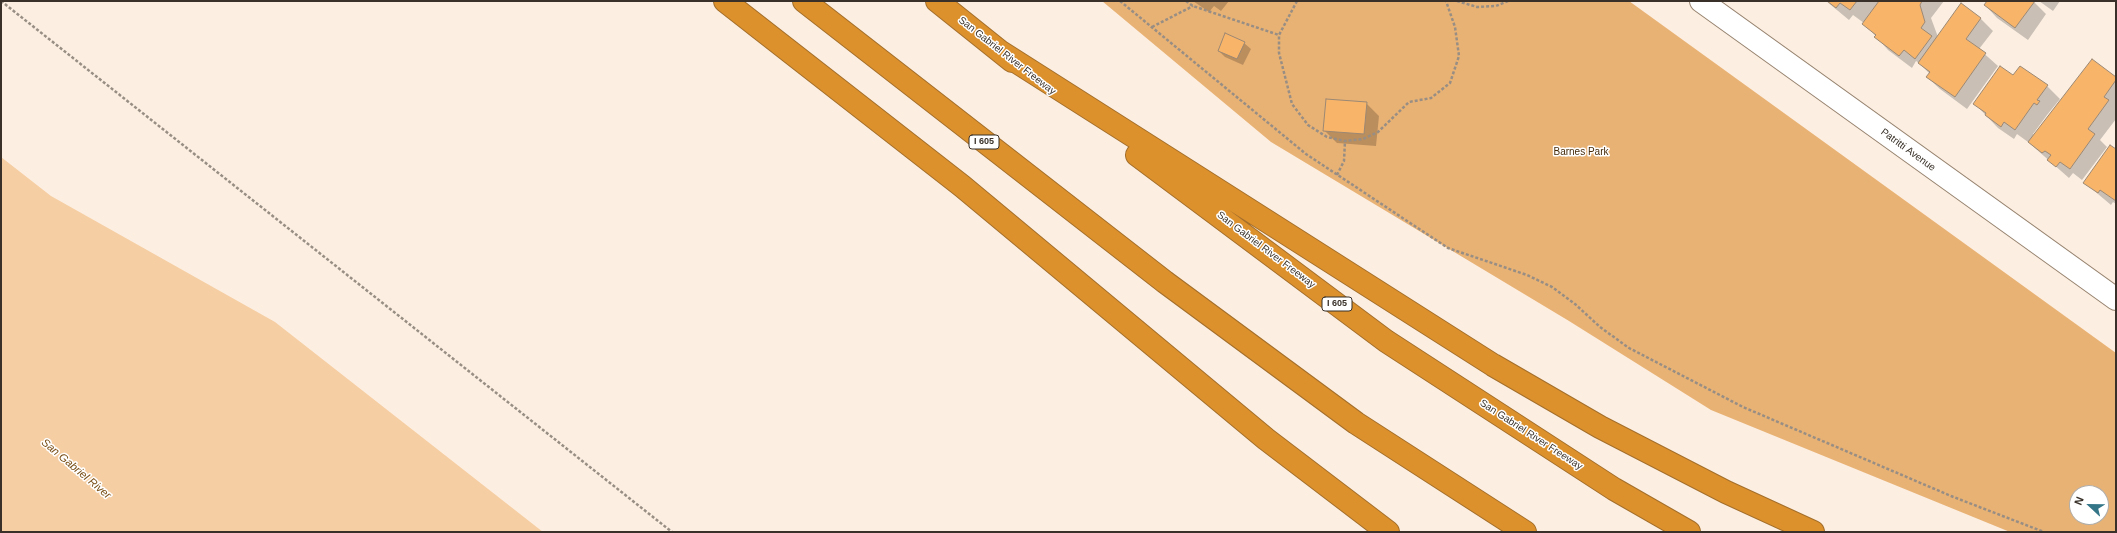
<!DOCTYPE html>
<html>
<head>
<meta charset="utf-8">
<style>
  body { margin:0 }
  #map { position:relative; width:2117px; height:533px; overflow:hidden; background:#fcefe2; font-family:Helvetica,sans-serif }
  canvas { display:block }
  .frame { position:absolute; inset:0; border:2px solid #393129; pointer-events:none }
  .north { position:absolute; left:2069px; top:485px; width:40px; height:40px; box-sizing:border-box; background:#fff; border:1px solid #b0ada9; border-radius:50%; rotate:292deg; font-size:11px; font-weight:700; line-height:16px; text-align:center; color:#393129 }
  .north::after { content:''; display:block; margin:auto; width:14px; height:18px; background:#347688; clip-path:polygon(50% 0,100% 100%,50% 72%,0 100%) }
</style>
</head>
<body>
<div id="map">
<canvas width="2117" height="533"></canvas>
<div class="frame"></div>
<div class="north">N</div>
</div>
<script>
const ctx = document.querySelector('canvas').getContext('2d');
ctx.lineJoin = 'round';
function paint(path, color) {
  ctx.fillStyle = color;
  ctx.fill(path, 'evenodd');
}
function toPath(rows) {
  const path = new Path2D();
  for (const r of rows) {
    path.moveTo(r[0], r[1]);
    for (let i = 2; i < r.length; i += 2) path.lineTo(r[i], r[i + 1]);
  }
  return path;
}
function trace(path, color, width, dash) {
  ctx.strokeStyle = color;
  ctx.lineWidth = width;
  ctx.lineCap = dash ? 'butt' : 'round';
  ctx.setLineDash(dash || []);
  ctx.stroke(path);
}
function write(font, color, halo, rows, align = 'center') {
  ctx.font = font + ' Helvetica,sans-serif';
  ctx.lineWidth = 3;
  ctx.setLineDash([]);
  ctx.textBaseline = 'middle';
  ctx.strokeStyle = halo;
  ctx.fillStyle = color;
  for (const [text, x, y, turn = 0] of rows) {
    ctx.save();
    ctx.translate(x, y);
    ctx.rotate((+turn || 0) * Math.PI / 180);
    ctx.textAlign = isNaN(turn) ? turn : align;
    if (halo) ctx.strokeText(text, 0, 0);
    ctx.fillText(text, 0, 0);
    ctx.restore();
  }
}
const green = toPath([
  [1102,1,1629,1,2116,353,2116,532,2010,532,1711,410,1569,321,1271,142],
  [2077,493,2101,493,2101,517,2077,517]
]);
const water = toPath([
  [1,157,51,196,275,322,543,532,1,532]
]);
const shadow = toPath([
  [1193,1,1229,1,1221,11,1214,6,1209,12],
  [1826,1,1944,1,1931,18,1938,37,1980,18,1993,31,1979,49,1998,66,1967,109,1940,89,1927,77,1930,74,1919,63,1916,61,1912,68,1888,50,1864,23,1853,15,1849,20],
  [1988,1,2033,1,2046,14,2028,40,1997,18,1985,5],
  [2039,1,2060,1,2053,11],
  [1244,43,1251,49,1243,65,1225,57,1219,51],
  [2020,67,2047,86,2060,99,2047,115,2049,116,2047,115,2033,134,2034,135,2116,78,2116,119,2100,140,2107,147,2082,180,2073,173,2069,178,2028,142,2017,134,2014,139,1998,128,1975,104,2013,76],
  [1366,103,1379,116,1376,146,1337,143,1324,130],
  [2116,150,2116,204,2113,202,2111,205,2085,183]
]);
const building = toPath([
  [1827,1,1857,1,1850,10,1840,3,1836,8,1827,1],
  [1879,1,1922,1,1920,5,1925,22,1921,28,1932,36,1915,59,1904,50,1899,56,1874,37,1876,35,1862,24,1879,1],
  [1987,1,2035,1,2015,28,1984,5,1987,1],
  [1961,3,1981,18,1966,39,1986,53,1955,97,1926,77,1930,72,1918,63,1961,3],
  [1225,33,1245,42,1237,59,1218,51,1225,33],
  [2092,59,2116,77,2116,80,2104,97,2109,100,2088,129,2095,134,2070,169,2060,162,2056,167,2047,160,2051,155,2045,151,2042,153,2028,142,2092,59],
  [2000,66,2013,75,2020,66,2048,85,2037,100,2040,101,2037,105,2034,103,2015,130,2004,122,2001,127,1985,115,1986,113,1973,104,2000,66],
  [1326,99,1367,102,1364,134,1323,131,1326,99],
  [2110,145,2116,149,2116,201,2100,190,2098,193,2083,183,2110,145]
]);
const path = toPath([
  [1,1,672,532],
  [1120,1,1306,154,1448,248,1527,275,1552,287,1575,304,1600,327,1629,348,1743,407,1951,496,2044,532],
  [1186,1,1193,6,1279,35],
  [1297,1,1279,35,1279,53,1292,104,1308,125,1327,137,1345,141,1363,139,1378,132,1409,102,1431,98,1450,83,1459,56,1455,27,1446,1],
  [1457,1,1477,7,1496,6,1508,1],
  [1152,27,1193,6],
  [1337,175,1344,161,1345,141]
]);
const minor = toPath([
  [1701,1,2116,299]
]);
const highway = toPath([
  [725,1,962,186,1266,439,1388,532],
  [804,1,1165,282,1356,423,1525,532],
  [937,1,1012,61],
  [1001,52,1493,365,1600,427,1726,492,1813,532],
  [1137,155,1386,341,1614,489,1689,532]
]);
const shields = [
  [984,142,30],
  [1337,304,30]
];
const shieldNames = [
  ["I 605",984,142],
  ["I 605",1337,304]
];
const streetNames = [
  ["San Gabriel River Freeway",1007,56,38],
  ["Patritti Avenue",1908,150,36],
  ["San Gabriel River Freeway",1266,250,37],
  ["San Gabriel River Freeway",1531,435,33]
];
const parkNames = [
  ["Barnes Park",1581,152]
];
const waterNames = [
  ["San Gabriel River",76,469,40]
];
paint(green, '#e9b275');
paint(water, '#f6cea3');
paint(shadow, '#0003');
paint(building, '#f8b56a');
trace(building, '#9c8874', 1);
trace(minor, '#988470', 24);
trace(highway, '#a46f2b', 24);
trace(path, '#988e83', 2.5, [3, 2]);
trace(minor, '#fff', 22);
trace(highway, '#dd912c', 22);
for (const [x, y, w] of shields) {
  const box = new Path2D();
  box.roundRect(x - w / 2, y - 7, w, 14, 3);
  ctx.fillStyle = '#fff';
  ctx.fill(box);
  trace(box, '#393129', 1);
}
write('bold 9px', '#393129', null, shieldNames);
write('10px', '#393129', '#fff', streetNames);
write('10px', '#452b0a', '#fff', parkNames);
write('italic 11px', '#774c13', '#fff', waterNames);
</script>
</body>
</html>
